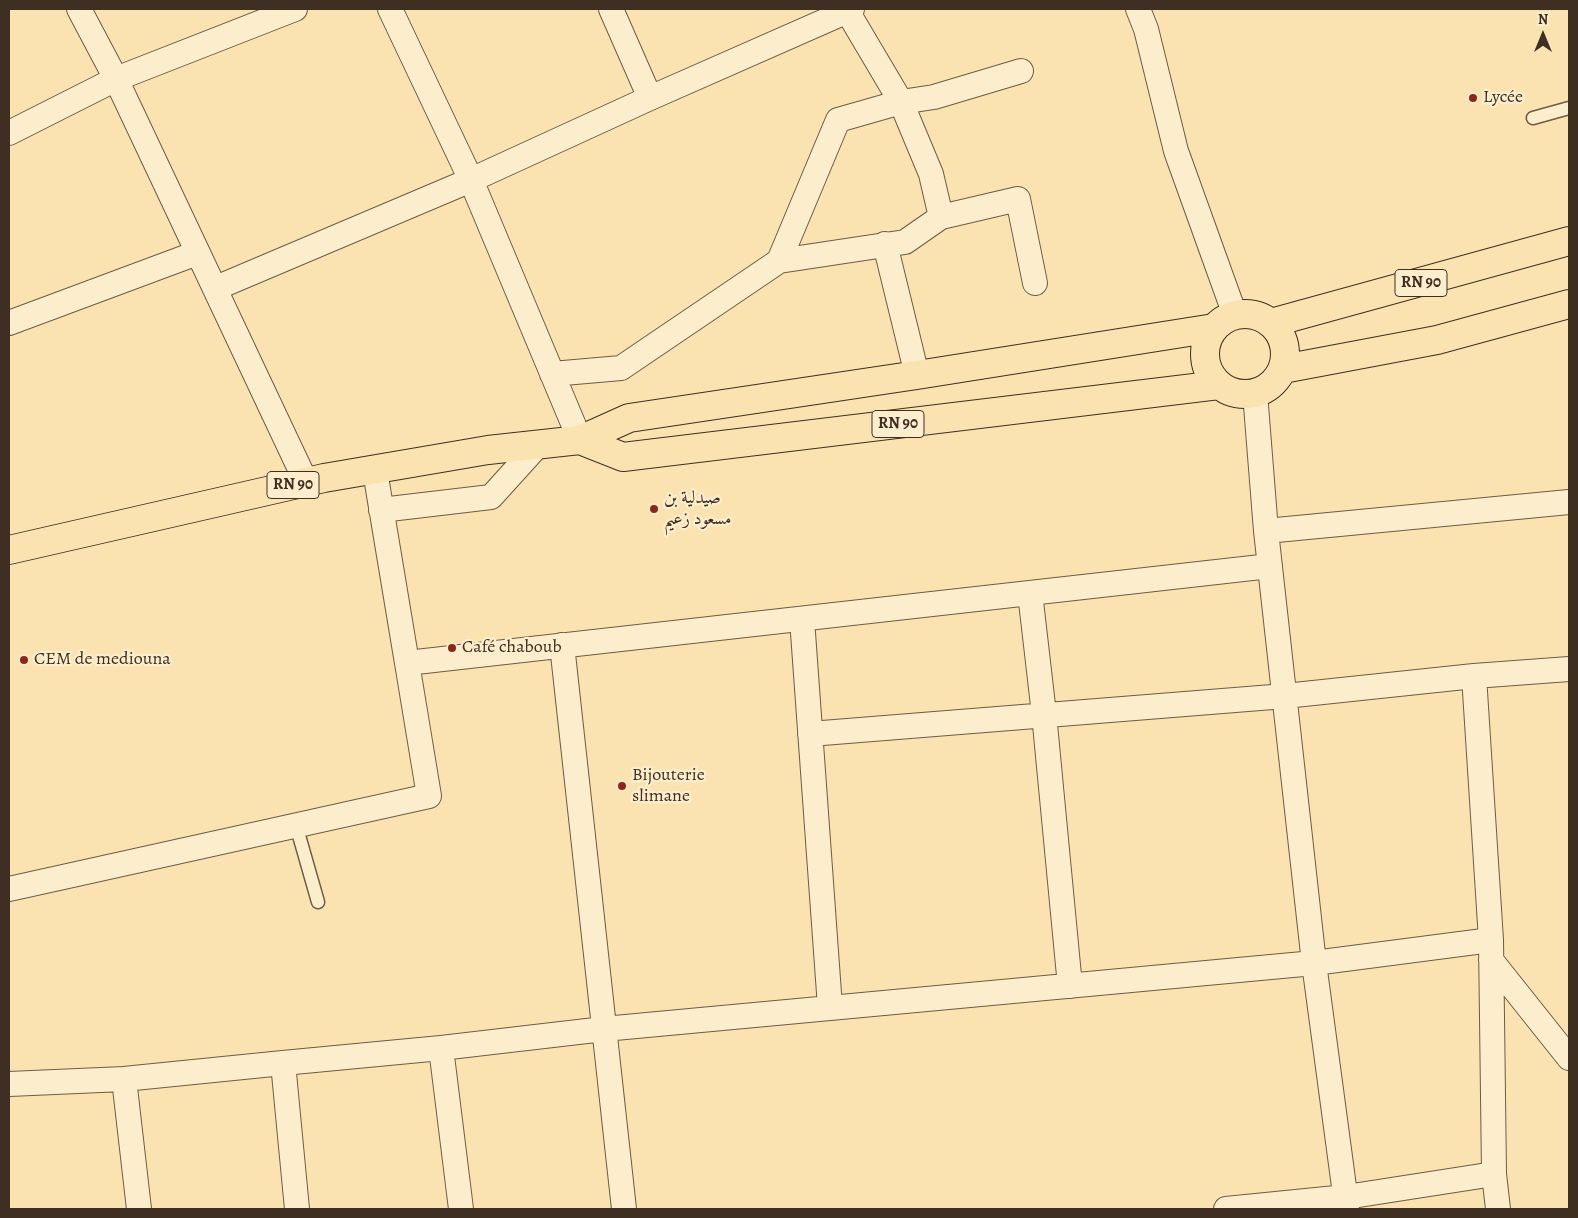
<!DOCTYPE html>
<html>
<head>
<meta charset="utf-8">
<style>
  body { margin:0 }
  #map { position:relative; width:1578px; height:1218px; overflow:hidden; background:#fae3b0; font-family:Alegreya,serif }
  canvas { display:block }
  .frame { position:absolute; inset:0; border:10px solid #3e2f22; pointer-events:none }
  .north { position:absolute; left:1518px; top:10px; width:50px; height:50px; -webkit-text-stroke:4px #fcedcc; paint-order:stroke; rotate:0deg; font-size:14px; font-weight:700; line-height:20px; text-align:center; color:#3e2f22 }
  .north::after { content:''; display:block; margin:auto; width:18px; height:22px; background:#3e2f22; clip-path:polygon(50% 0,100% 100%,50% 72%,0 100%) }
</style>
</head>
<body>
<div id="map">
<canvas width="1578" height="1218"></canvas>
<div class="frame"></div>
<div class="north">N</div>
</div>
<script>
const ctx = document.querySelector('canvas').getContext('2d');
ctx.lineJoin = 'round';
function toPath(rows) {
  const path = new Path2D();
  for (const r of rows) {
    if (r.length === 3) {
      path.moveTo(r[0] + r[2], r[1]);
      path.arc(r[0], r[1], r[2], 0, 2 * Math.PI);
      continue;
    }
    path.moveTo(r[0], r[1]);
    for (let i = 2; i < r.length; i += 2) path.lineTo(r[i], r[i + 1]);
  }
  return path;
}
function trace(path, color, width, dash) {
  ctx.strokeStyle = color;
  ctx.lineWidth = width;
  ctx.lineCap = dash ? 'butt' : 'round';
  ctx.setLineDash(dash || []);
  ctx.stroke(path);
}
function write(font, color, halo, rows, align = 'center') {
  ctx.font = font + ' Alegreya,Amiri,serif';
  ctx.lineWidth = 4.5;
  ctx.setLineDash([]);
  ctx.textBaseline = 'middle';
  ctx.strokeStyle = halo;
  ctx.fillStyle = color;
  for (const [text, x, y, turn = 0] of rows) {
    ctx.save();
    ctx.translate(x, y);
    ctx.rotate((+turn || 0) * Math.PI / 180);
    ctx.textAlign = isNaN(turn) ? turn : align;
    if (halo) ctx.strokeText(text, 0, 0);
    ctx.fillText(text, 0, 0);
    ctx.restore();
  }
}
const service = toPath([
  [1533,118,1569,108],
  [296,825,318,902]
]);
const minor = toPath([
  [79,9,116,79,306,482],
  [390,9,471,180,580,440],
  [611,9,650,98],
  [1138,9,1146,29,1176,151,1235,315],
  [9,133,116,79,295,9],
  [941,217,1018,199,1035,283],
  [885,244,917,375],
  [779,261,838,120,901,102,934,97,1021,71],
  [216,288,471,180,650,98,852,9],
  [9,323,197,253],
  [552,374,621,368,779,261,905,242,941,217,931,174,901,102,846,9],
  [1255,393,1266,531,1314,963,1347,1209],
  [375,471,407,663,1270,566],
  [381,510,491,497,539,444],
  [1266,531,1569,502],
  [1030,593,1044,714,1070,986],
  [802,619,830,1007],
  [562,645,624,1209],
  [1474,676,1491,940,1494,1174,1498,1209],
  [810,734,1285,696,1474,676,1569,669],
  [9,889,429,796,407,663],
  [1491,960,1569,1058],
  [441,1048,461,1209],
  [283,1063,297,1209],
  [124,1079,139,1209],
  [9,1084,124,1079,283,1063,441,1048,604,1029,1314,963,1491,940],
  [1226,1209,1346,1197,1494,1174]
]);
const primary = toPath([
  [1245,354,40],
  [1271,323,1569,241],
  [1283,369,1437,340,1569,304],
  [580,440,623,457,1219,385],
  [9,550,324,478,488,450,580,440,629,418,917,375,1214,328]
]);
const markers = [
  [1473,98,5,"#8f2418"],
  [654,509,5,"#8f2418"],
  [452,648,5,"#8f2418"],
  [24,660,5,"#8f2418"],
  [622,786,5,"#8f2418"]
];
const shields = [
  [1421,283,52],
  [898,424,52],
  [293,485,52]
];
const shieldNames = [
  ["RN 90",1421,283],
  ["RN 90",898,424],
  ["RN 90",293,485]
];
const poiNames = [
  ["Lycée",1483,98],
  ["صيدلية بن",664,499],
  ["مسعود زعيم",664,520],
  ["Café chaboub",462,648],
  ["CEM de mediouna",34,660],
  ["Bijouterie",632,776],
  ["slimane",632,797]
];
trace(service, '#6d5c46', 15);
trace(minor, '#6d5c46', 26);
trace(primary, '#3e2f22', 30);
trace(service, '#fcedcc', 12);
trace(minor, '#fcedcc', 24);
trace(primary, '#fae3b0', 28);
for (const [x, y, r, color] of markers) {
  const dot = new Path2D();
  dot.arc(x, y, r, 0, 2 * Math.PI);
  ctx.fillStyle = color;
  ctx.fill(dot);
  trace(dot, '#fcedcc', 2);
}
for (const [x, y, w] of shields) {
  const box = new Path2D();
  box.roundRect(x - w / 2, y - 13.5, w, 27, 4);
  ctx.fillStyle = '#fcedcc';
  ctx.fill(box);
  trace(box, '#3e2f22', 1);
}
write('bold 16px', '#3e2f22', null, shieldNames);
write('18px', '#3e2f22', '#fcedcc', poiNames, 'left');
</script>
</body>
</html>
